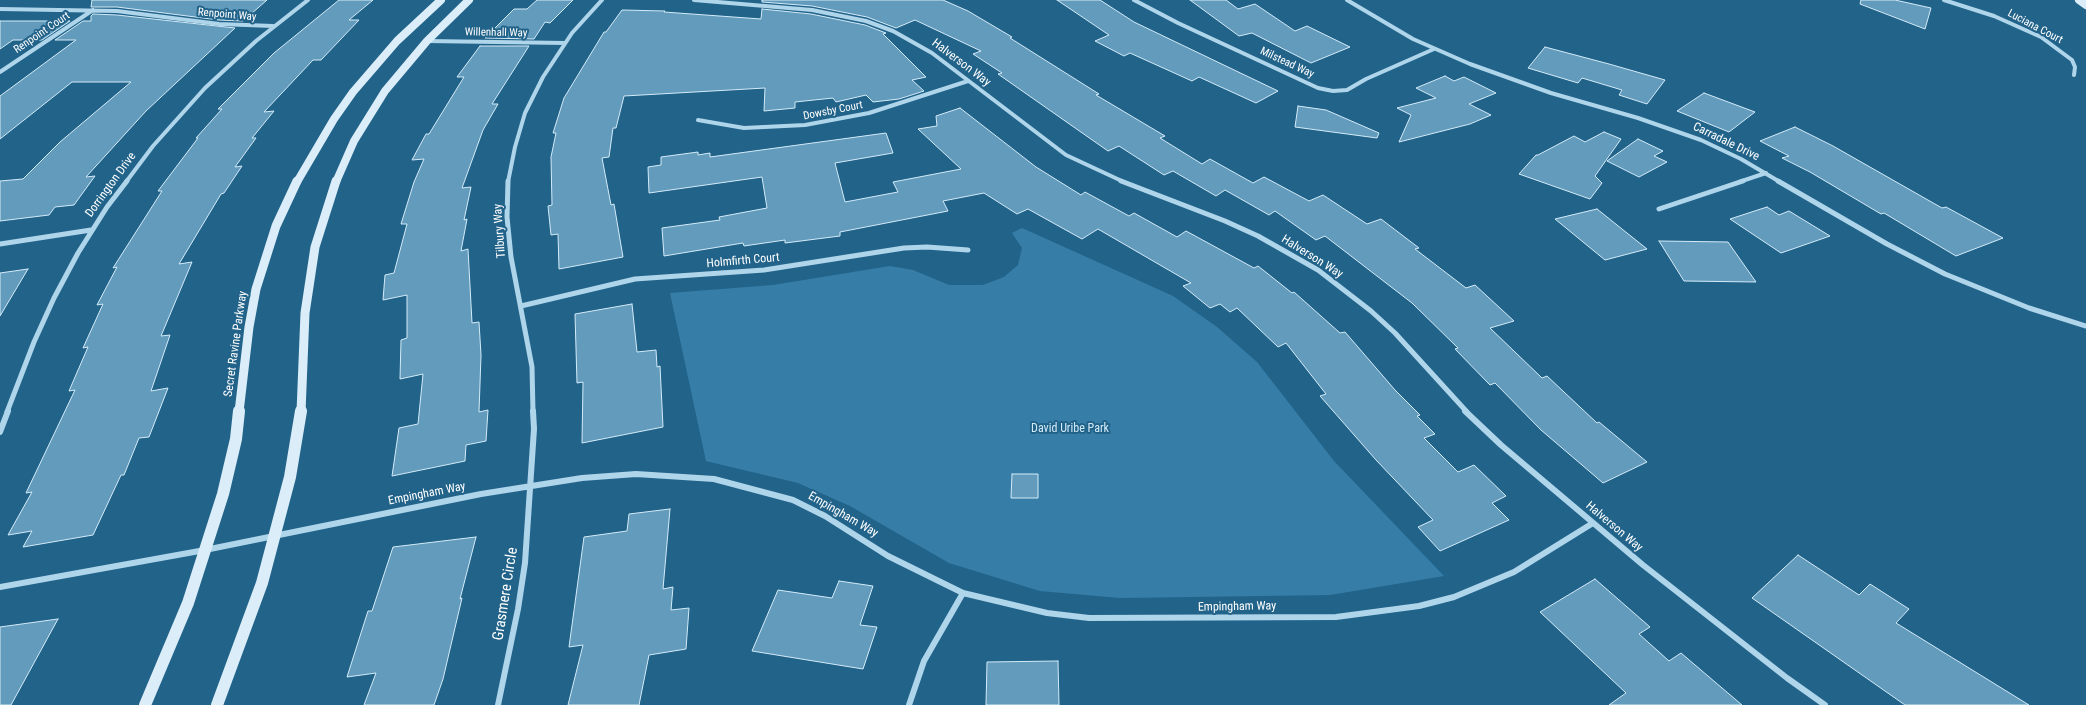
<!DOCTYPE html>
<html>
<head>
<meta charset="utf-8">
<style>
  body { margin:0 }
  canvas { display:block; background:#22638a }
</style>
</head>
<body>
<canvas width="2086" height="705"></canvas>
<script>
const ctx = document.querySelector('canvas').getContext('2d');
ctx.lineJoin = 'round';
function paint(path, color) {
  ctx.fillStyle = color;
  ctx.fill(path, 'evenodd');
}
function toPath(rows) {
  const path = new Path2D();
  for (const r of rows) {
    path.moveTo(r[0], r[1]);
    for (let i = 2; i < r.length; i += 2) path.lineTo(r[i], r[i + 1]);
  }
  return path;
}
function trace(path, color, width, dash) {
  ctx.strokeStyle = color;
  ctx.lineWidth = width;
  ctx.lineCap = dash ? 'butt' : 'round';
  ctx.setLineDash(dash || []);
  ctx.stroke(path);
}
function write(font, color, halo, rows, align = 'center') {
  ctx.font = font + ' "Roboto Condensed",sans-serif';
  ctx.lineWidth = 4;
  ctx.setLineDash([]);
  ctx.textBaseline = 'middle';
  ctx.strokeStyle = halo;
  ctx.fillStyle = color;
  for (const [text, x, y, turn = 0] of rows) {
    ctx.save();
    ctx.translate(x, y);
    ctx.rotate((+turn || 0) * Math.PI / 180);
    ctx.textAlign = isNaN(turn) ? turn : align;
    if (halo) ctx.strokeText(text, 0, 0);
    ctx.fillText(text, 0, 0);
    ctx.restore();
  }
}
const green = toPath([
  [1022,228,1173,296,1217,327,1257,362,1334,461,1444,576,1330,595,1120,598,1040,591,949,563,850,506,798,483,706,461,670,293,773,285,890,266,913,270,949,285,983,285,1004,277,1018,265,1022,248,1012,233]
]);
const building = toPath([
  [92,0,267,0,243,21,219,20,117,7,91,7,92,0],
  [339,0,373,0,349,20,359,20,321,60,313,60,264,112,274,111,252,138,256,138,235,167,242,166,224,193,221,194,179,264,192,262,161,336,170,335,151,391,168,388,149,437,139,438,124,475,121,475,93,535,23,547,32,531,8,535,32,492,26,493,75,390,69,391,88,347,83,348,103,304,97,305,117,267,113,268,162,191,158,191,198,138,196,138,222,109,218,109,274,53,339,0],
  [537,0,573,0,550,23,545,22,534,39,485,38,514,9,527,9,537,0],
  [762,0,943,0,968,11,1012,37,1010,38,1099,94,1096,95,1165,136,1160,138,1202,164,1210,159,1253,183,1264,177,1309,201,1323,195,1367,224,1381,219,1419,248,1415,249,1466,288,1475,285,1514,321,1490,328,1542,378,1547,376,1597,423,1599,422,1647,462,1603,483,1541,430,1495,383,1490,385,1455,349,1458,348,1412,303,1325,236,1316,240,1275,211,1269,215,1225,190,1216,196,1173,171,1164,175,1119,146,1108,151,998,74,1002,73,973,54,981,51,915,20,896,28,867,17,812,6,762,2,762,0],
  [1057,0,1100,0,1134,22,1278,91,1256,103,1199,77,1192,81,1130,53,1124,56,1095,41,1109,35,1057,0],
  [1190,0,1226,0,1238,9,1255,4,1295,31,1307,26,1350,47,1311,63,1252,33,1239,36,1190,0],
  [1861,0,1895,0,1931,8,1925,29,1860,4,1861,0],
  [762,9,811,14,865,25,886,33,883,34,926,77,912,80,924,91,899,99,873,102,866,95,836,102,833,98,795,102,795,108,764,111,765,88,624,96,616,128,613,128,609,157,602,158,611,205,614,204,623,257,559,269,558,234,551,235,548,206,552,205,551,157,556,133,553,133,564,98,604,32,606,32,622,10,665,11,664,12,761,19,762,9],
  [93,14,117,15,235,28,146,111,86,177,95,176,74,205,55,207,49,215,0,221,0,181,23,179,60,142,131,82,72,82,0,139,0,96,76,40,55,40,83,21,91,21,91,16,93,14],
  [0,21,70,21,42,40,13,40,0,49,0,21],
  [480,46,529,46,492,104,498,104,483,130,462,188,471,187,464,220,467,219,461,251,468,249,472,323,479,322,481,355,479,412,488,410,486,441,466,445,465,461,392,476,399,428,418,424,423,374,400,379,401,340,407,338,407,295,383,300,385,275,394,273,407,224,401,224,414,182,424,159,412,160,426,134,429,134,464,77,457,77,480,46],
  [1545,47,1609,64,1665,80,1647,104,1619,95,1622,90,1582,78,1578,83,1528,68,1545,47],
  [1445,76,1454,81,1464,77,1496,93,1469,104,1491,115,1470,124,1399,142,1411,115,1397,108,1436,98,1416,88,1445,76],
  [1704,93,1755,112,1729,132,1677,111,1704,93],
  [1298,106,1326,110,1379,133,1377,138,1295,127,1298,106],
  [960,108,1036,167,1081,195,1085,192,1129,216,1134,213,1177,237,1186,231,1254,268,1258,266,1292,293,1294,292,1340,333,1345,332,1395,390,1420,415,1417,416,1435,434,1424,438,1458,472,1474,465,1506,496,1492,503,1509,520,1440,551,1418,527,1433,520,1376,460,1320,396,1326,394,1286,343,1278,347,1237,308,1230,312,1220,304,1210,308,1183,286,1191,283,1098,229,1082,239,1028,209,1017,214,984,193,943,201,948,211,840,232,840,236,785,243,785,240,744,246,743,243,664,256,662,228,720,220,719,217,767,208,762,177,649,193,648,167,661,165,661,157,698,152,698,155,710,153,710,157,886,133,893,153,835,163,845,202,898,192,893,182,961,169,918,129,937,126,936,116,960,108],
  [1795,127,1833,146,1942,208,1946,207,2003,238,1956,256,1884,213,1881,214,1810,172,1782,158,1789,156,1760,141,1795,127],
  [1604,132,1621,139,1595,176,1602,183,1590,199,1519,174,1536,155,1538,155,1574,136,1585,142,1604,132],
  [1638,139,1663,151,1654,156,1667,162,1639,177,1607,161,1638,139],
  [1767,207,1779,215,1789,211,1830,236,1781,253,1730,219,1767,207],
  [1597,209,1647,249,1605,260,1555,219,1597,209],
  [1659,241,1728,242,1756,282,1684,281,1659,241],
  [28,269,0,316,0,273,28,269],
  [632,304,637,352,656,350,657,367,660,366,663,427,582,443,583,382,577,383,575,314,632,304],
  [1012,474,1038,474,1038,498,1011,498,1012,474],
  [670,509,663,589,673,587,671,610,689,608,686,649,649,655,639,705,568,705,583,645,569,647,584,537,627,531,629,514,670,509],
  [476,537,460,599,462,598,443,679,434,705,364,705,376,673,347,677,368,611,372,611,393,547,476,537],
  [1798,555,1859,595,1870,584,1909,609,1896,623,2029,705,1905,705,1752,598,1798,555],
  [1595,579,1650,627,1639,634,1669,661,1681,653,1742,705,1609,705,1626,693,1540,612,1595,579],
  [839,581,873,586,860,625,877,627,863,669,752,651,778,590,832,598,839,581],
  [58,619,11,705,0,705,0,627,58,619],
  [1058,661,1059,705,986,705,987,662,1058,661]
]);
const streetFar2 = toPath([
  [694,0,812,10,866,21,893,31,932,53,1066,155,1124,182],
  [1134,0,1178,23,1318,88,1333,91,1347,90,1366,79,1434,49],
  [1347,0,1413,39,1470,64,1551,93,1638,118,1701,140,1741,159,1780,182],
  [1944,0,1994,16,2041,37,2072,60,2075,67,2074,75],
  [0,9,117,11,219,24,273,26],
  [427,41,565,43],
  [0,72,93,10],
  [698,120,744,128,805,125,869,113,968,81],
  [126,182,153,146,205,88,256,41,308,0],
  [508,182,515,147,525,113,543,77,572,33,602,0],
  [1739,182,1766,173]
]);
const streetFar1 = toPath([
  [508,181,507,217,511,257,532,367,533,412],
  [1121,181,1225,221,1258,236,1318,270,1371,311,1395,333,1467,412],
  [1778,181,1887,244,1945,274,2029,308,2086,326],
  [1659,209,1743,181],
  [0,244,91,230],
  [521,306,635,279,764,270,904,248,927,247,968,250],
  [7,412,34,342,54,298,78,253,107,207,127,181]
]);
const street = toPath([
  [1465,411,1501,445,1643,565,1787,678,1825,705],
  [0,432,8,411],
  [0,587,205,550,481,494,582,478,636,474,714,479,793,500,825,516,888,556,963,593,1047,613,1089,618,1336,617,1419,606,1454,597,1514,572,1593,523],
  [498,705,518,609,525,563,534,429,533,411],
  [909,705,924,661,963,593]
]);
const secondaryFar2 = toPath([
  [2079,0,2086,5],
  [297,182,334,119,353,92,397,41,441,0],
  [336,182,354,141,385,91,427,41,469,0]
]);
const secondaryFar1 = toPath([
  [239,412,249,327,256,289,276,226,297,181],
  [301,412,305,313,315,247,336,181]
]);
const secondary = toPath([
  [145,705,188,603,223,494,236,439,239,411],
  [217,705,262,583,290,477,301,411]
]);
const farStreetnames = [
  ["Renpoint Way",227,15,5],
  ["Luciana Court",2035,27,28],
  ["Renpoint Court",42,33,-34],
  ["Willenhall Way",496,33,1],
  ["Milstead Way",1287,63,25],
  ["Dowsby Court",833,111,-11]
];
const streetNames = [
  ["Halverson Way",961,63,37],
  ["Carradale Drive",1726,142,26],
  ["Dorrington Drive",111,185,-54],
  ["Tilbury Way",500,231,-94],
  ["Halverson Way",1312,257,32],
  ["Holmfirth Court",743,261,-5],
  ["Secret Ravine Parkway",236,344,-82],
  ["Empingham Way",427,494,-11],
  ["Empingham Way",843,515,30],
  ["Halverson Way",1614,527,40],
  ["Empingham Way",1237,607,-1]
];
const parkNames = [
  ["David Uribe Park",1070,429]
];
const nearStreetnames = [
  ["Grasmere Circle",506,594,-81]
];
paint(green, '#367ea7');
paint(building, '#639bbc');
trace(building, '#d3ebf8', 1);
trace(streetFar2, '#afd5eb', 4);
trace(streetFar1, '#afd5eb', 5);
trace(street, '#afd5eb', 6);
trace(secondaryFar2, '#daedf8', 8);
trace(secondaryFar1, '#daedf8', 9);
trace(secondary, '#daedf8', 12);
write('11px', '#fff', '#22638a', farStreetnames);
write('12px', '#fff', '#22638a', streetNames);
write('12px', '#d3ebf8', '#22638a', parkNames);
write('15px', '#fff', '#22638a', nearStreetnames);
</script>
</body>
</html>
